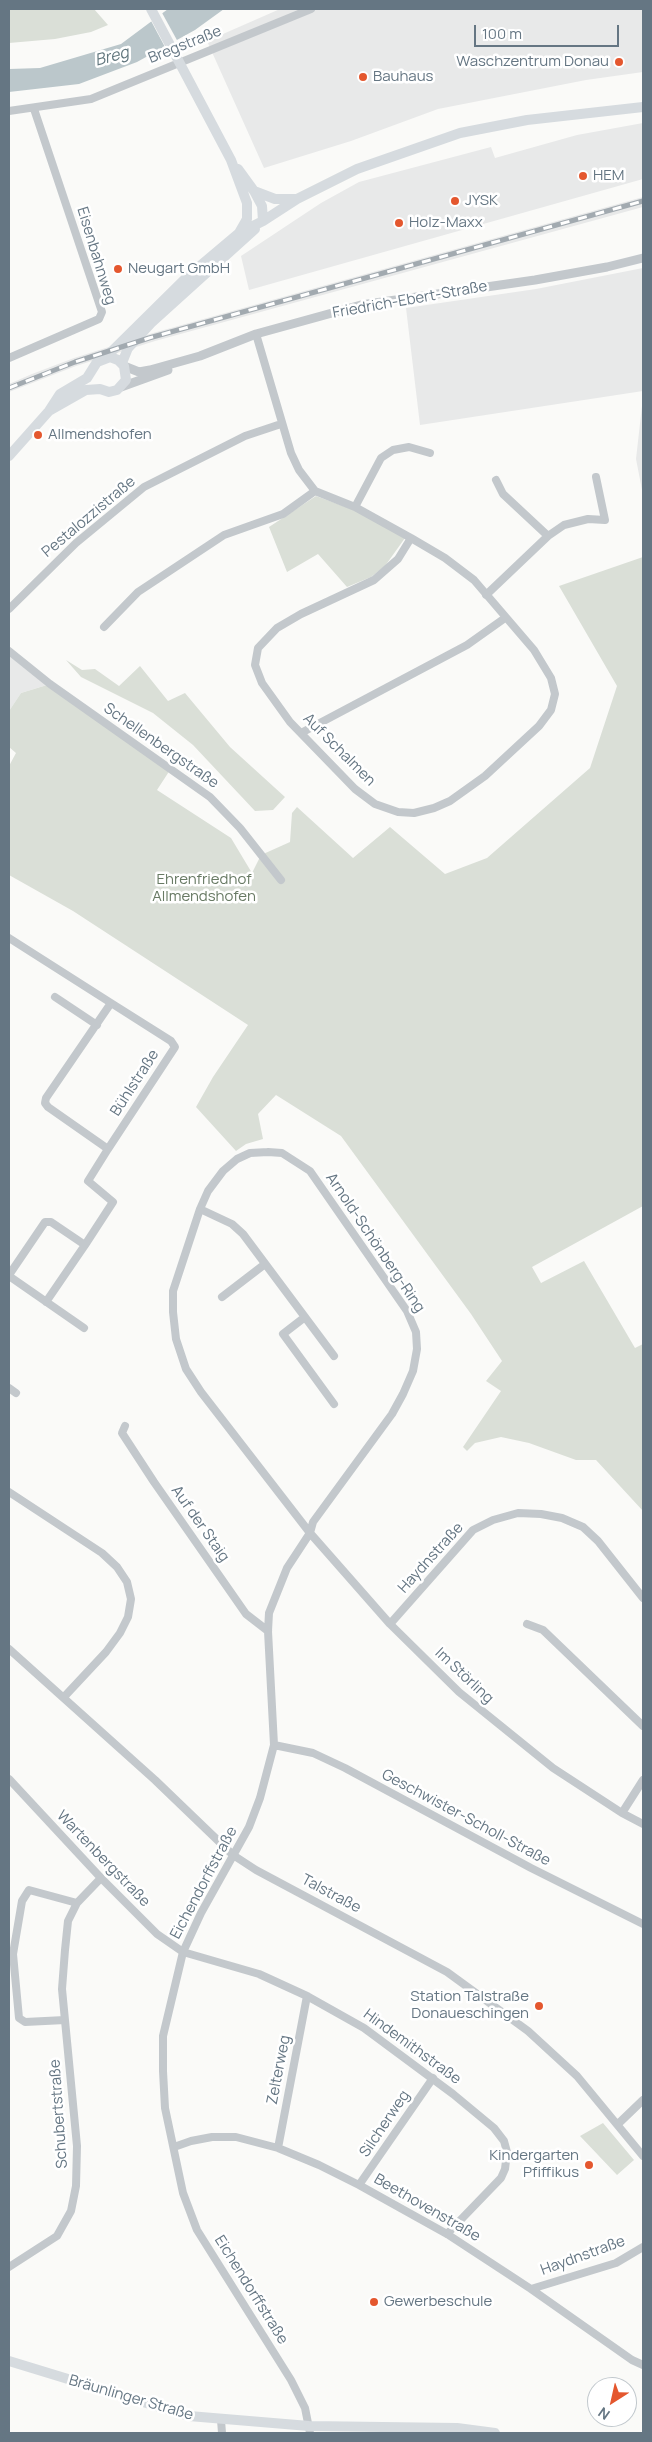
<!DOCTYPE html>
<html>
<head>
<meta charset="utf-8">
<style>
  body { margin:0 }
  #map { position:relative; width:652px; height:2442px; overflow:hidden; background:#fafaf8; font-family:Manrope,sans-serif }
  canvas { display:block }
  .frame { position:absolute; inset:0; border:10px solid #657683; pointer-events:none }
  .north { position:absolute; left:587px; top:2377px; width:50px; height:50px; box-sizing:border-box; background:#fff; border:1px solid #c1c8cd; border-radius:50%; rotate:215deg; font-size:14px; font-weight:700; line-height:20px; text-align:center; color:#657683 }
  .north::after { content:''; display:block; margin:auto; width:18px; height:22px; background:#e4572e; clip-path:polygon(50% 0,100% 100%,50% 72%,0 100%) }
  .scale { position:absolute; left:474px; top:25px; width:145px; height:22px; box-sizing:border-box; border:2px solid #657683; border-top:0; padding-left:6px; font-size:15px; line-height:18px; white-space:nowrap; color:#657683; -webkit-text-stroke:4px #fff; paint-order:stroke }
</style>
</head>
<body>
<div id="map">
<canvas width="652" height="2442"></canvas>
<div class="frame"></div>
<div class="north">N</div>
<div class="scale">100 m</div>
</div>
<script>
const ctx = document.querySelector('canvas').getContext('2d');
ctx.lineJoin = 'round';
function paint(path, color) {
  ctx.fillStyle = color;
  ctx.fill(path, 'evenodd');
}
function toPath(rows) {
  const path = new Path2D();
  for (const r of rows) {
    path.moveTo(r[0], r[1]);
    for (let i = 2; i < r.length; i += 2) path.lineTo(r[i], r[i + 1]);
  }
  return path;
}
function trace(path, color, width, dash) {
  ctx.strokeStyle = color;
  ctx.lineWidth = width;
  ctx.lineCap = dash ? 'butt' : 'round';
  ctx.setLineDash(dash || []);
  ctx.stroke(path);
}
function write(font, color, halo, rows, align = 'center') {
  ctx.font = font + ' Manrope,sans-serif';
  ctx.lineWidth = 5;
  ctx.setLineDash([]);
  ctx.textBaseline = 'middle';
  ctx.strokeStyle = halo;
  ctx.fillStyle = color;
  for (const [text, x, y, turn = 0] of rows) {
    ctx.save();
    ctx.translate(x, y);
    ctx.rotate((+turn || 0) * Math.PI / 180);
    ctx.textAlign = isNaN(turn) ? turn : align;
    if (halo) ctx.strokeText(text, 0, 0);
    ctx.fillText(text, 0, 0);
    ctx.restore();
  }
}
const built = toPath([
  [280,9,643,9,643,72,586,80,438,109,351,141,264,168,207,41],
  [643,123,643,179,249,290,241,256,321,203,359,182,491,147,495,158,577,135],
  [643,197,643,207,155,341,76,366,9,392,9,384,32,374,74,358,153,333],
  [643,268,643,391,420,425,406,308,536,289],
  [643,397,643,495,636,459],
  [9,655,47,685,21,693,9,711]
]);
const green = toPath([
  [9,9,94,9,108,25,91,32,55,39,9,43],
  [316,496,354,510,405,538,385,566,371,577,347,587,318,554,287,572,269,527],
  [643,557,643,1206,532,1267,541,1283,584,1261,635,1348,643,1344,643,1511,596,1460,576,1460,529,1443,501,1437,475,1443,467,1451,463,1447,501,1391,486,1381,502,1361,471,1314,341,1136,276,1095,258,1114,263,1139,246,1144,236,1151,196,1107,213,1077,248,1025,73,911,9,875,9,766,16,753,9,747,9,711,21,693,47,685,170,770,157,790,231,838,252,873,261,855,290,842,292,813,297,807,353,858,390,827,445,874,487,858,590,768,617,686,559,586],
  [66,660,82,670,95,669,119,686,140,666,168,701,185,693,230,747,285,797,273,810,255,811,193,745,153,713,81,677],
  [603,2123,634,2160,617,2175,580,2136]
]);
const water = toPath([
  [168,9,224,9,195,30,137,62,79,84,9,92,9,69,40,68,121,44]
]);
const pier = toPath([
  [161,11,178,42,166,49,150,19]
]);
const minor = toPath([
  [9,111,91,99,311,9],
  [256,334,291,453,299,470,315,491,355,507,411,538,445,558,474,580,534,650,551,678,555,694,551,710,539,726,485,776,450,801,434,808,414,813,398,812,375,804,355,789,290,722,262,683,255,665,258,648,277,628,301,614,374,580,398,559,411,538],
  [9,358,99,319,102,312,34,109],
  [496,480,503,494,548,536],
  [355,507,381,458,393,450,409,447,430,453],
  [486,595,548,536,564,525,588,519,605,520,596,477],
  [9,609,76,543,144,487,245,436,281,424],
  [104,627,138,592,224,535,283,514,315,491],
  [9,651,50,684,210,797,240,828,281,880],
  [301,733,467,645,505,618],
  [9,938,111,1003,171,1041,175,1047,108,1149,48,1107,45,1103,46,1098,111,1003],
  [55,997,97,1025],
  [268,1152,282,1153,310,1171,407,1311,416,1332,417,1349,413,1371,403,1394,392,1414,313,1522,310,1533,201,1392,186,1369,176,1339,173,1312,173,1291,200,1209,208,1191,223,1171,237,1159,250,1153,268,1152],
  [200,1209,232,1224,243,1234,334,1356],
  [9,1275,45,1222,51,1222,85,1245,113,1202,88,1181,108,1149],
  [9,1276,84,1328],
  [222,1297,265,1264],
  [46,1302,85,1245],
  [305,1317,283,1334,334,1404],
  [9,1388,16,1393],
  [125,1426,122,1433,154,1482,246,1614,268,1631],
  [9,1492,102,1553,117,1567,127,1582,131,1599,128,1617,120,1633,106,1652,64,1697],
  [390,1624,473,1530,493,1520,518,1513,541,1514,562,1518,583,1527,598,1541,643,1598],
  [527,1624,543,1630,643,1726],
  [9,1649,155,1780,233,1855,256,1870,447,1972,528,2031,577,2076,643,2156],
  [274,1745,313,1753,345,1768,531,1868,643,1924],
  [9,1779,101,1878,157,1934,183,1952,259,1974,307,1996,364,2028,453,2094,494,2128,504,2141,507,2152,505,2169,501,2178,447,2234],
  [622,1813,643,1780],
  [65,2020,25,2022,19,2018,13,1954,22,1901,29,1890,77,1903],
  [618,2124,643,2100],
  [174,2147,191,2141,212,2137,236,2137,278,2148,319,2165,359,2185,447,2234,531,2289,632,2360,643,2365],
  [278,2148,307,1996],
  [359,2185,433,2078],
  [9,2267,57,2236,71,2211,76,2186,77,2146,62,1989,65,1950,68,1921,77,1903,101,1878],
  [531,2289,616,2263,643,2247],
  [221,2420,222,2433],
  [310,2433,305,2408,291,2380,197,2230,183,2193,165,2108,163,2071,163,2036,183,1952,201,1913,249,1827,260,1798,274,1745,268,1631,269,1613,287,1568,310,1533,390,1624,459,1692,553,1768,622,1813,643,1824]
]);
const tertiary = toPath([
  [124,366,139,372,150,370,200,356,256,334,361,305,535,280,607,267,643,258],
  [121,387,168,370]
]);
const secondary = toPath([
  [151,9,231,160,247,203,247,219,239,233],
  [238,169,254,191,262,206,263,221],
  [254,191,275,199,296,199],
  [105,358,188,276,239,233,263,221,297,199,357,169,460,133,527,120,643,107],
  [122,363,128,348,151,323,255,229],
  [9,456,49,411,60,394,87,378,97,362,110,357,118,360,124,366,126,380,117,390,109,392,100,389,86,390,49,411],
  [9,2361,189,2416,309,2426,457,2428,495,2433]
]);
const rail = toPath([
  [9,388,75,362,149,338,643,201]
]);
const markers = [
  [619,62,5,"#e4572e"],
  [363,77,5,"#e4572e"],
  [583,176,5,"#e4572e"],
  [455,201,5,"#e4572e"],
  [399,223,5,"#e4572e"],
  [118,269,5,"#e4572e"],
  [38,435,5,"#e4572e"],
  [539,2006,5,"#e4572e"],
  [589,2165,5,"#e4572e"],
  [374,2302,5,"#e4572e"]
];
const streetNames = [
  ["Bregstraße",185,45,-22],
  ["Eisenbahnweg",96,256,73],
  ["Friedrich-Ebert-Straße",410,300,-10],
  ["Pestalozzistraße",89,517,-40],
  ["Schellenbergstraße",161,746,35],
  ["Auf Schalmen",339,750,45],
  ["Bühlstraße",135,1083,-57],
  ["Arnold-Schönberg-Ring",375,1243,56],
  ["Auf der Staig",200,1524,55],
  ["Haydnstraße",431,1558,-48],
  ["Im Störling",464,1676,43],
  ["Geschwister-Scholl-Straße",466,1818,28],
  ["Wartenbergstraße",103,1859,46],
  ["Eichendorffstraße",204,1883,-62],
  ["Talstraße",331,1894,28],
  ["Hindemithstraße",412,2047,36],
  ["Zelterweg",279,2070,-79],
  ["Schubertstraße",59,2114,-94],
  ["Silcherweg",385,2124,-56],
  ["Beethovenstraße",427,2208,30],
  ["Haydnstraße",583,2256,-20],
  ["Eichendorffstraße",251,2290,58],
  ["Bräunlinger Straße",131,2398,16]
];
const poiNames = [
  ["Waschzentrum Donau",609,62,"right"],
  ["Bauhaus",373,77],
  ["HEM",593,176],
  ["JYSK",465,201],
  ["Holz-Maxx",409,223],
  ["Neugart GmbH",128,269],
  ["Allmendshofen",48,435],
  ["Station Talstraße",529,1997,"right"],
  ["Donaueschingen",529,2014,"right"],
  ["Kindergarten",579,2156,"right"],
  ["Pfiffikus",579,2173,"right"],
  ["Gewerbeschule",384,2302]
];
const parkNames = [
  ["Ehrenfriedhof",204,880],
  ["Allmendshofen",204,897]
];
const waterNames = [
  ["Breg",112,57,-15]
];
paint(built, '#e8e9e9');
paint(green, '#dadfd7');
paint(water, '#bbc7cb');
paint(pier, '#fafaf8');
trace(minor, '#c3c8cc', 8);
trace(tertiary, '#c3c8cc', 9);
trace(secondary, '#d6dbdf', 10);
trace(rail, '#a2aab0', 5);
trace(rail, '#fff', 3, [9]);
for (const [x, y, r, color] of markers) {
  const dot = new Path2D();
  dot.arc(x, y, r, 0, 2 * Math.PI);
  ctx.fillStyle = color;
  ctx.fill(dot);
  trace(dot, '#fff', 2);
}
write('15px', '#657683', '#fff', streetNames);
write('15px', '#657683', '#fff', poiNames, 'left');
write('15px', '#687a64', '#fff', parkNames);
write('italic 16px', '#60757c', '#fff', waterNames);
</script>
</body>
</html>
